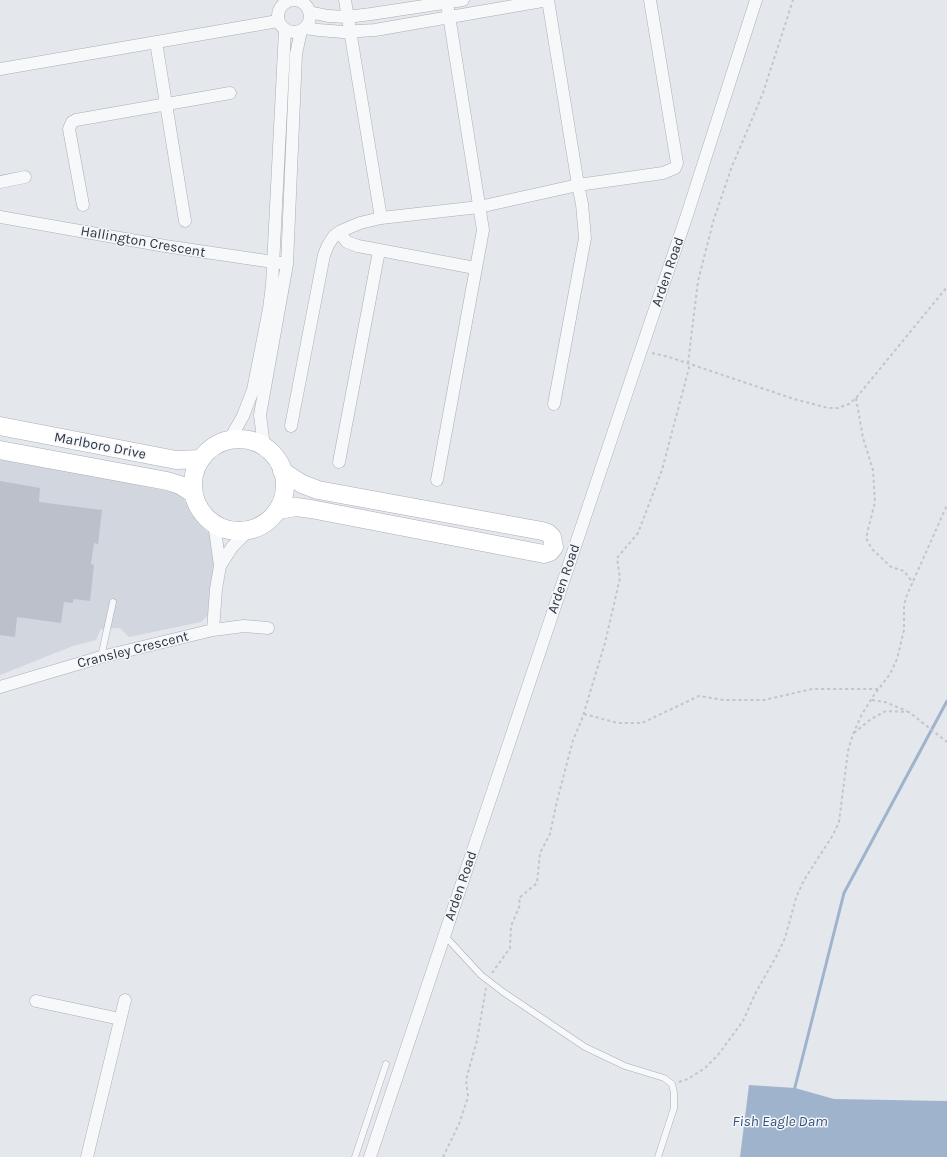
<!DOCTYPE html>
<html>
<head>
<meta charset="utf-8">
<style>
  body { margin:0 }
  canvas { display:block; background:#e4e7ec }
</style>
</head>
<body>
<canvas width="947" height="1157"></canvas>
<script>
const ctx = document.querySelector('canvas').getContext('2d');
ctx.lineJoin = 'round';
function paint(path, color) {
  ctx.fillStyle = color;
  ctx.fill(path, 'evenodd');
}
function toPath(rows) {
  const path = new Path2D();
  for (const r of rows) {
    if (r.length === 3) {
      path.moveTo(r[0] + r[2], r[1]);
      path.arc(r[0], r[1], r[2], 0, 2 * Math.PI);
      continue;
    }
    path.moveTo(r[0], r[1]);
    for (let i = 2; i < r.length; i += 2) path.lineTo(r[i], r[i + 1]);
  }
  return path;
}
function trace(path, color, width, dash) {
  ctx.strokeStyle = color;
  ctx.lineWidth = width;
  ctx.lineCap = dash ? 'butt' : 'round';
  ctx.setLineDash(dash || []);
  ctx.stroke(path);
}
function write(font, color, halo, rows, align = 'center') {
  ctx.font = font + ' Karla,sans-serif';
  ctx.lineWidth = 3;
  ctx.setLineDash([]);
  ctx.textBaseline = 'middle';
  ctx.strokeStyle = halo;
  ctx.fillStyle = color;
  for (const [text, x, y, turn = 0] of rows) {
    ctx.save();
    ctx.translate(x, y);
    ctx.rotate((+turn || 0) * Math.PI / 180);
    ctx.textAlign = isNaN(turn) ? turn : align;
    if (halo) ctx.strokeText(text, 0, 0);
    ctx.fillText(text, 0, 0);
    ctx.restore();
  }
}
const built = toPath([
  [0,460,36,464,180,494,204,529,212,536,219,554,210,586,210,613,201,622,129,637,120,628,101,629,96,640,73,646,0,675]
]);
const water = toPath([
  [749,1085,795,1088,834,1099,947,1101,947,1157,740,1157]
]);
const stream = toPath([
  [794,1091,844,893,947,701]
]);
const building = toPath([
  [0,481,40,488,39,502,102,510,98,544,94,543,91,564,94,565,90,601,73,599,73,603,64,602,61,623,17,617,15,637,0,635]
]);
const path = toPath([
  [652,353,669,357,794,399,828,408,838,408,849,404,856,398,947,287],
  [856,398,863,438,873,470,875,502,866,538,872,549,891,567,904,571,913,583],
  [872,700,885,702,907,711],
  [584,714,618,723,642,723,699,696,724,700,764,700,812,689,879,689],
  [854,733,871,719,886,711,909,712,947,742],
  [492,973,510,948,511,926,520,905,519,898,537,883,540,853,550,834,557,801,573,740,582,719,605,643,620,578,617,558,638,533,662,470,689,368,688,363,698,281,713,222,731,169,763,93,793,0],
  [679,1082,688,1079,705,1068,718,1055,743,1021,755,994,777,955,785,938,796,898,804,880,833,835,839,822,848,751,853,734,862,714,874,695,890,674,897,659,904,630,904,605,907,595,947,505],
  [443,1157,459,1124,468,1097,466,1080,477,1040,486,988]
]);
const lane = toPath([
  [101,657,113,602],
  [444,935,481,975,503,992,585,1047,625,1066,664,1078,672,1084,674,1093,674,1108,658,1157],
  [355,1157,386,1064]
]);
const street = toPath([
  [345,0,381,218],
  [548,0,578,185,582,204,585,238,554,404],
  [294,16,16],
  [309,12,328,16,347,17,371,14,463,0],
  [305,28,319,30,343,32,375,30,548,0],
  [156,42,185,221],
  [0,69,278,21],
  [0,182,25,177],
  [83,205,69,129,72,122,76,120,230,93],
  [0,217,165,246,280,263],
  [341,231,343,237,347,242,358,246,475,268],
  [291,426,324,255,328,245,334,236,341,231,360,223,381,218,479,207,578,185,663,173,675,168,677,163,676,157,650,0],
  [230,439,243,416,253,390,269,309,272,285,285,30],
  [264,446,260,415,287,264,296,54,301,31],
  [339,462,379,251],
  [437,480,483,230,447,3],
  [220,566,232,547,249,530],
  [213,630,216,589,220,566,214,523],
  [0,687,101,657,213,630,244,626,268,628],
  [36,1001,120,1019],
  [87,1157,125,1000],
  [370,1157,636,365,687,215,756,0]
]);
const secondary = toPath([
  [0,426,176,460,201,459],
  [239,485,46],
  [0,450,167,481,180,485,194,494],
  [278,510,296,507,311,509,544,554,550,552,554,547,552,537,548,533,542,531,318,490,302,484,282,471]
]);
const streetNames = [
  ["Hallington Crescent",143,242,10],
  ["Arden Road",668,272,-71],
  ["Marlboro Drive",100,446,11],
  ["Arden Road",564,579,-71],
  ["Cransley Crescent",133,650,-14],
  ["Arden Road",461,886,-71]
];
const waterNames = [
  ["Fish Eagle Dam",780,1122]
];
paint(built, '#d2d6de');
paint(water, '#9fb4cc');
trace(stream, '#9fb4cc', 3);
paint(building, '#bbc0ca');
trace(lane, '#a9aeb7', 7);
trace(street, '#a9aeb7', 13);
trace(secondary, '#a9aeb7', 19);
trace(path, '#c2c5cb', 2, [3, 3]);
trace(lane, '#f7f8fa', 6);
trace(street, '#f7f8fa', 12);
trace(secondary, '#fff', 18);
write('14px', '#2b3445', '#f4f6f9', streetNames);
write('italic 15px', '#34527a', '#f4f6f9', waterNames);
</script>
</body>
</html>
